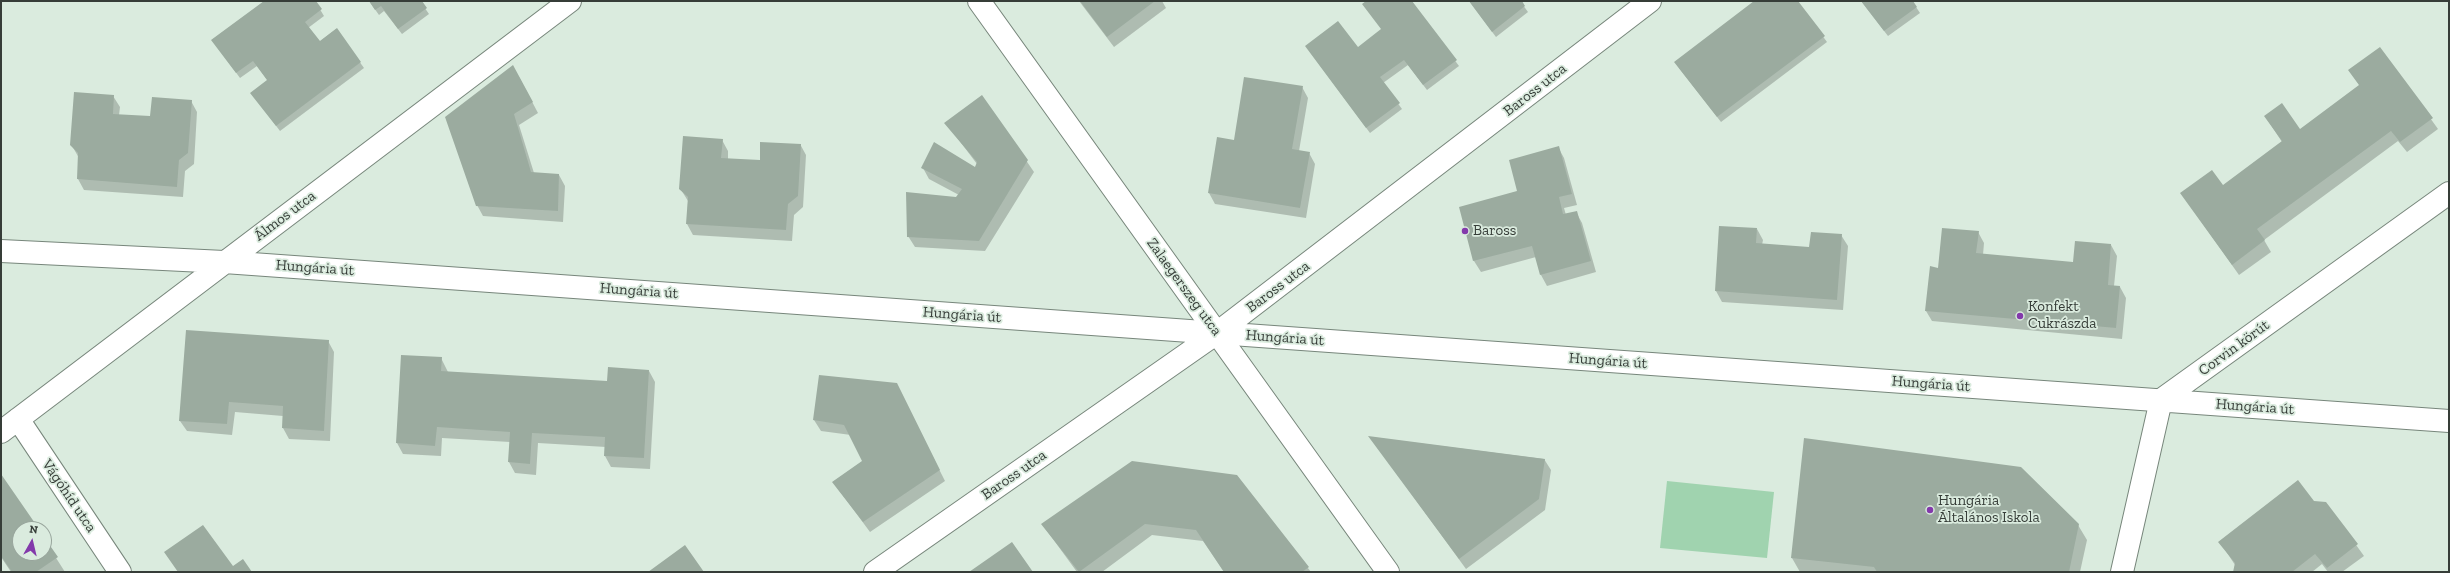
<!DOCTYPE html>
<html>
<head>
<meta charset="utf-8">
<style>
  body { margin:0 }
  #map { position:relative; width:2450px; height:573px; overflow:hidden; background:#daebde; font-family:"Zilla Slab",serif }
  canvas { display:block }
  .frame { position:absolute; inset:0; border:2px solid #363d38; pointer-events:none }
  .north { position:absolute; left:12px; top:521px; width:40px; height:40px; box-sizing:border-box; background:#daebde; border:1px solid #98a59c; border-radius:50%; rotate:8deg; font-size:11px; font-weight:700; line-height:16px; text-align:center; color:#363d38 }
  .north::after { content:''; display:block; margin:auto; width:14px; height:18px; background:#8339ab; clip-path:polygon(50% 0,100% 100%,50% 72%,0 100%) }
</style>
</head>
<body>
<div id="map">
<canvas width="2450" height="573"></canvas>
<div class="frame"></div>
<div class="north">N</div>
</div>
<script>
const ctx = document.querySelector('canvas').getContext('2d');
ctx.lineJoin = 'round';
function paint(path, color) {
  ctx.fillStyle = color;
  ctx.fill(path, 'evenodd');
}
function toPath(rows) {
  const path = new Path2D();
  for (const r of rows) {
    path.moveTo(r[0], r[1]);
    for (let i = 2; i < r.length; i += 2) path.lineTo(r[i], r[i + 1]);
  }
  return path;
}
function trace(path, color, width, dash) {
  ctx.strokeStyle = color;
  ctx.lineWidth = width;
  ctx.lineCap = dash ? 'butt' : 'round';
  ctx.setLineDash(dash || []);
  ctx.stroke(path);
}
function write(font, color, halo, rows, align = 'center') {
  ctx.font = font + ' "Zilla Slab",serif';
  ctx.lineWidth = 3.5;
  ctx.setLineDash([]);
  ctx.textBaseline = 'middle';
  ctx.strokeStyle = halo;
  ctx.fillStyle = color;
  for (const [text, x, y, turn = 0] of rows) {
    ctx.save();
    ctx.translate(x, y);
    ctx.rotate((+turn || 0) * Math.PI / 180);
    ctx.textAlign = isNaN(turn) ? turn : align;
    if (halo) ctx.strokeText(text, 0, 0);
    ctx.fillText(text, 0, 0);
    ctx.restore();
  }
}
const green = toPath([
  [1667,481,1774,492,1767,558,1660,548]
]);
const shadow = toPath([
  [265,1,315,1,324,16,308,28,319,42,336,29,364,68,280,131,255,98,268,81,257,66,240,78,212,40],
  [369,1,420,1,429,14,402,34,384,11,379,15],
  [1079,1,1162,1,1166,8,1114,47],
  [1368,1,1411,1,1459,66,1427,90,1408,65,1383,83,1402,109,1370,133,1310,52,1357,49,1382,30],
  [1469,1,1520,1,1528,12,1496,37],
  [1756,1,1797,1,1827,42,1721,122,1679,68],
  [1861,1,1912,1,1920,13,1888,36],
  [2380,48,2438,129,2407,152,2398,141,2264,240,2271,252,2239,275,2181,193,2223,186,2282,142,2265,116,2300,130,2360,86,2349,70],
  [519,77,538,113,519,125,534,173,559,175,565,186,563,222,483,216,477,205],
  [1302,87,1308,98,1299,151,1309,153,1315,164,1306,218,1215,204,1209,193,1235,141],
  [113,96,120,107,119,115,151,117,191,101,197,112,194,164,185,171,183,197,84,190,78,179,79,158,71,144],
  [982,96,1034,172,985,251,915,247,908,236,959,195,929,179,923,168,975,168,977,164,946,123],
  [722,140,728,151,728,159,761,161,800,144,806,155,803,207,794,215,792,241,693,235,687,224,688,201,680,188],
  [1558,147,1564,158,1577,205,1564,208,1566,215,1576,212,1582,223,1596,272,1547,286,1541,275,1536,257,1481,272,1474,261,1460,208,1519,191],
  [1757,229,1763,240,1762,245,1810,248,1841,235,1848,246,1843,310,1722,302,1716,291],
  [1978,232,1984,243,1983,255,2074,263,2111,245,2117,256,2114,286,2120,287,2126,298,2122,339,1932,321,1926,311,1939,269],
  [328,341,334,352,330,441,289,439,283,428,283,416,235,412,232,435,187,431,180,421],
  [441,358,448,372,608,382,649,371,655,382,650,469,611,467,605,456,606,447,538,443,536,475,515,473,509,462,510,442,442,438,441,456,403,454,397,443],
  [896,384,945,481,870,532,833,482,863,461,851,435,821,431,814,420],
  [1370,437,1544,459,1551,470,1545,510,1466,569],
  [1,476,37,529,20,529,20,553,44,553,44,539,65,572,11,572,1,557],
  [1237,476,1311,572,1224,572,1203,541,1152,535,1102,572,1077,572,1042,524],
  [2314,502,2326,503,2364,556,2342,572,2328,572,2322,564,2312,572,2234,572,2235,565,2220,542],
  [2078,525,2087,540,2080,572,1800,572,1792,558]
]);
const building = toPath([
  [264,1,316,1,322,9,305,22,320,41,337,28,361,62,276,126,250,93,267,80,253,61,236,73,211,40],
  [369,1,422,1,427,8,398,29,381,6,375,10],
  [1080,1,1155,1,1107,37],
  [1366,1,1412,1,1457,60,1423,85,1404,60,1380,77,1400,103,1366,128,1305,46,1338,21,1358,47,1381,29,1362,4],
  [1469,1,1522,1,1525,6,1492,32],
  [1754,1,1798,1,1825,36,1717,117,1674,62],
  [1861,1,1913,1,1917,7,1884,31],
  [2380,47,2433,118,2400,142,2391,131,2257,229,2265,240,2232,265,2180,193,2212,170,2223,185,2282,141,2264,116,2282,103,2300,129,2359,85,2348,70],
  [513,65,533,102,514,114,531,172,559,174,558,211,476,206,445,117],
  [1244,77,1303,86,1292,149,1310,152,1300,208,1208,193,1217,137,1234,140],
  [74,92,114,95,113,114,150,116,152,97,192,100,188,153,179,160,177,187,77,179,78,153,70,145],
  [982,95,1028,160,979,241,907,237,906,192,956,197,962,189,921,168,934,142,975,167,977,162,944,123],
  [683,136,723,139,721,158,760,160,760,142,801,144,798,196,788,204,786,230,686,224,688,197,679,189],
  [1559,146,1572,194,1559,197,1563,214,1577,211,1591,261,1540,275,1532,246,1473,261,1459,207,1517,191,1509,160],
  [1719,226,1757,228,1756,243,1809,247,1811,232,1842,234,1837,300,1715,291],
  [1942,228,1979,231,1976,253,2073,262,2075,241,2111,244,2108,285,2120,286,2116,328,1925,311,1930,266,1938,268],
  [186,330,329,340,324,431,282,428,283,406,229,402,227,424,179,421],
  [401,355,442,357,441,371,607,381,608,367,649,370,644,458,604,456,605,437,532,433,530,464,508,462,510,432,437,427,435,446,396,443],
  [819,375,897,383,940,470,863,522,832,482,862,461,844,425,813,420],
  [1368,436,1545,459,1539,499,1459,559],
  [1804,438,2021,467,2079,524,2069,572,1877,572,1874,567,1791,558],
  [1132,461,1237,475,1309,567,1302,572,1224,572,1196,530,1145,524,1079,572,1041,524],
  [1,474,39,529,20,529,20,553,44,553,44,537,58,557,36,572,12,572,1,556],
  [2298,480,2314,501,2326,502,2358,544,2327,568,2315,554,2292,572,2233,572,2235,563,2218,542],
  [203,525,233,566,243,559,252,572,178,572,164,552],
  [1012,542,1033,572,969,572],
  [685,545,704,572,648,572]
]);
const minor = toPath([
  [1,251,224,262,2449,421],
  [18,419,120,572],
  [1,432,570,1],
  [875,572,1217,333,1650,1],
  [2122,572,2161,400,2449,193]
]);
const tertiary = toPath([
  [979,1,1388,572]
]);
const markers = [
  [1465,231,4,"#8339ab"],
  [2020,316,4,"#8339ab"],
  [1930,510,4,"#8339ab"]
];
const streetNames = [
  ["Baross utca",1535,90,-38],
  ["Álmos utca",285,216,-37],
  ["Hungária út",315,268,4],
  ["Zalaegerszeg utca",1184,287,54],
  ["Baross utca",1278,287,-37],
  ["Hungária út",639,291,4],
  ["Hungária út",962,315,4],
  ["Hungária út",1285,338,4],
  ["Corvin körút",2234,348,-36],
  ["Hungária út",1608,361,4],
  ["Hungária út",1931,384,4],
  ["Hungária út",2255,407,4],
  ["Baross utca",1014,475,-35],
  ["Vágóhíd utca",69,496,56]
];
const poiNames = [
  ["Baross",1473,231],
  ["Konfekt",2028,307],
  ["Cukrászda",2028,324],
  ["Hungária",1938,501],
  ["Általános Iskola",1938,518]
];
paint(green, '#a0d3af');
paint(shadow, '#0003');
paint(building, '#9bab9f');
trace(minor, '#77867b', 24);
trace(tertiary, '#77867b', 24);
trace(minor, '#fff', 22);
trace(tertiary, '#fff', 22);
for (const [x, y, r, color] of markers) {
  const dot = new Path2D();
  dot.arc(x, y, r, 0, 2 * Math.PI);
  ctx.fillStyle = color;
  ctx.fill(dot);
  trace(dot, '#daebde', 1.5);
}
write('15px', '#363d38', '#daebde', streetNames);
write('15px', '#363d38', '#daebde', poiNames, 'left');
</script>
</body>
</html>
